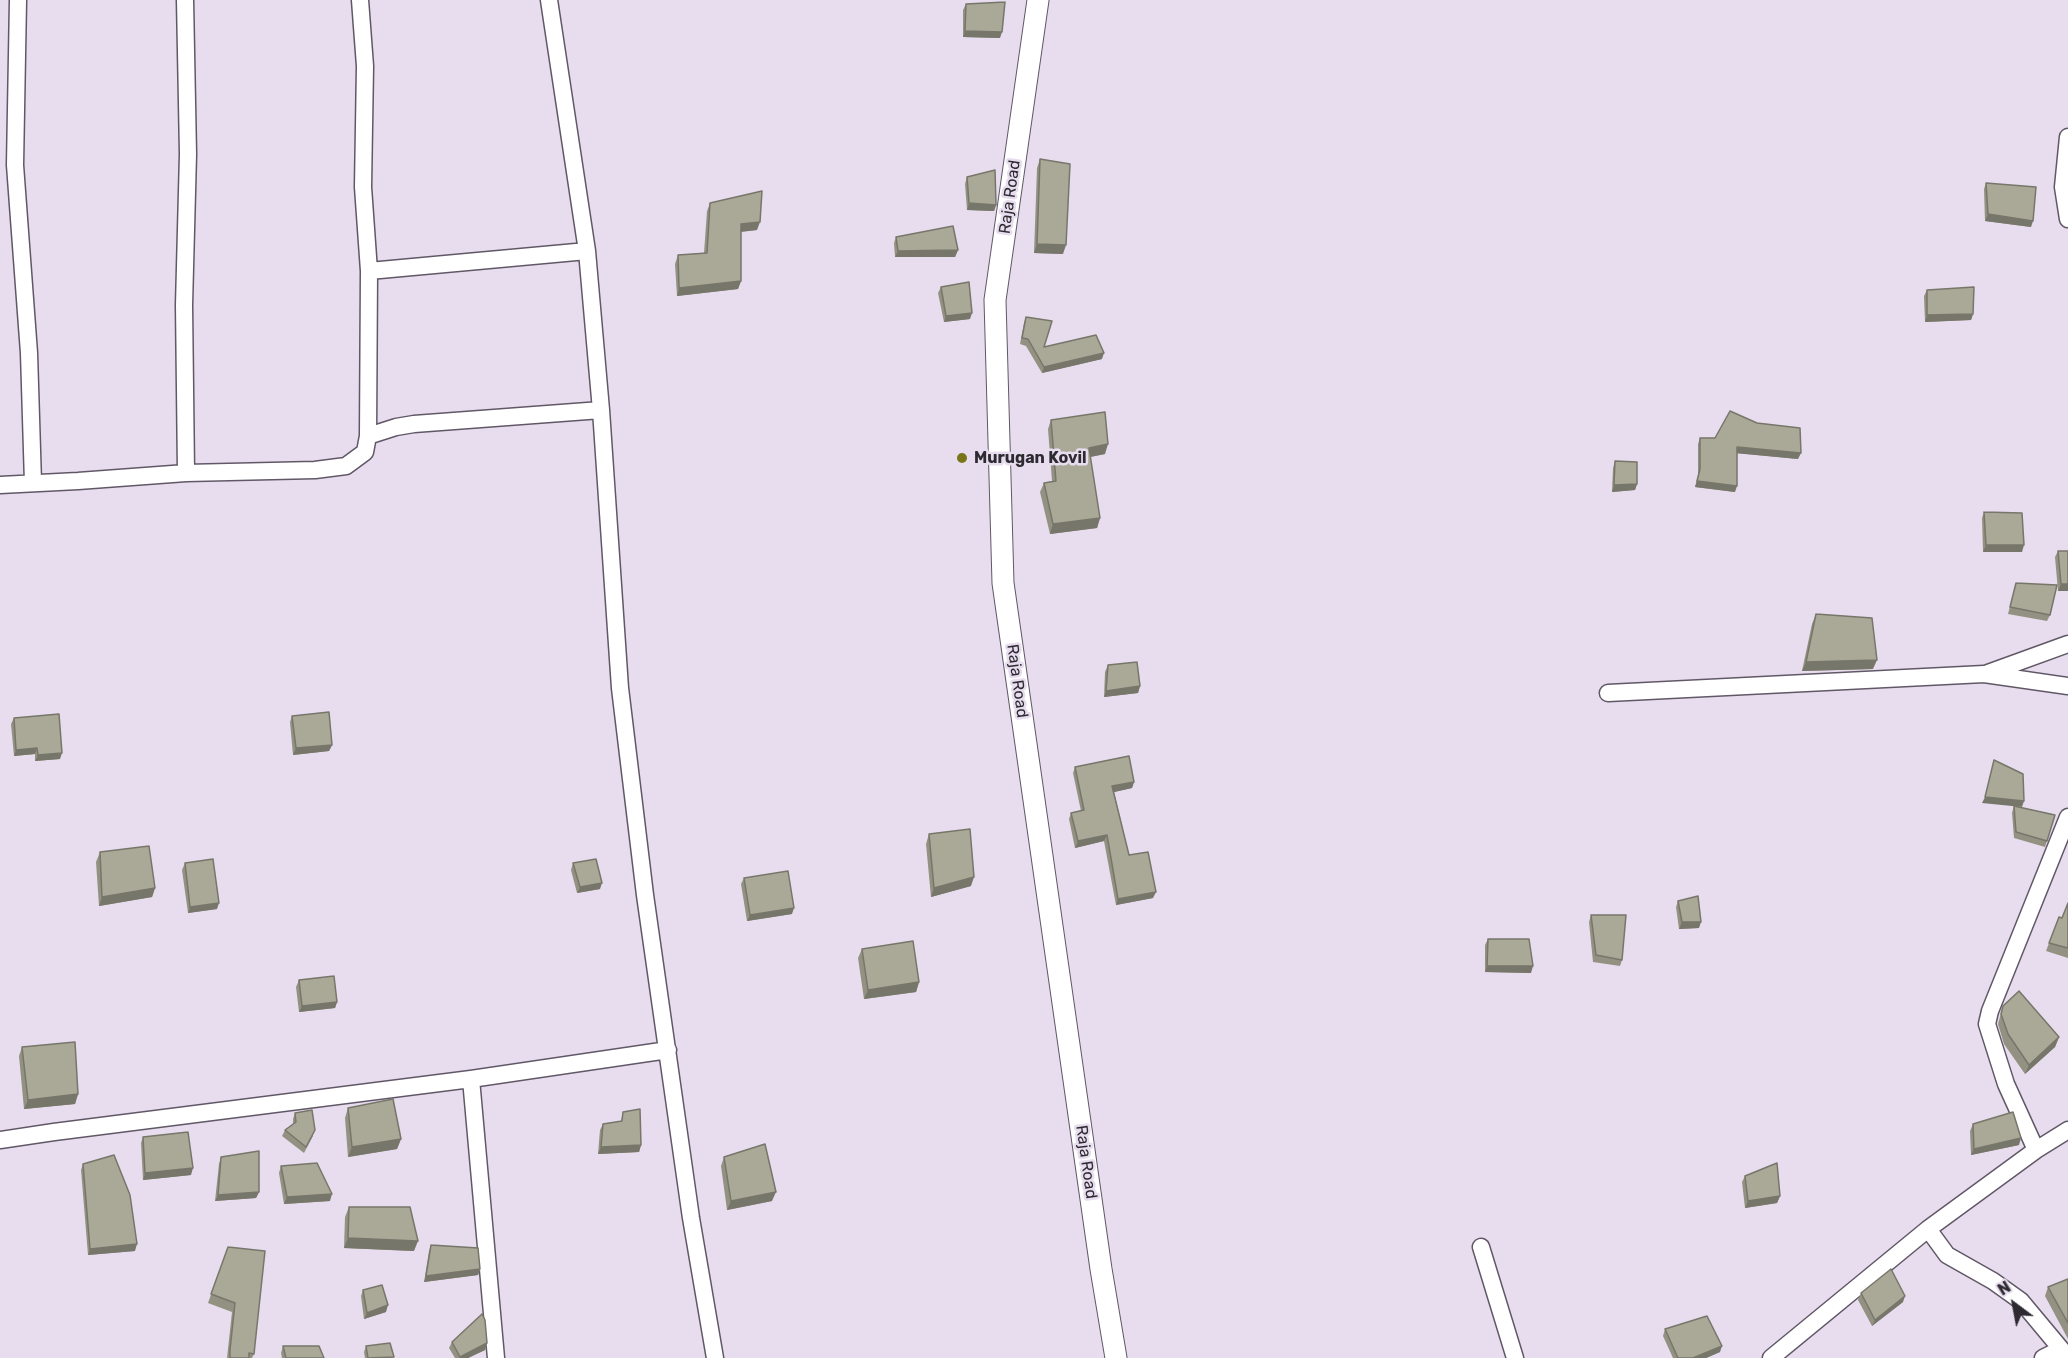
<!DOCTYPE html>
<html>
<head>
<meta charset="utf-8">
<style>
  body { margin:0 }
  #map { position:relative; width:2068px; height:1358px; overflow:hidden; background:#e7ddee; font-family:Rubik,sans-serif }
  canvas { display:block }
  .north { position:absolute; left:1984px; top:1274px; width:60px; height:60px; -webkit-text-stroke:4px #e7ddee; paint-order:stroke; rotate:328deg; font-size:16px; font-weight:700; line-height:24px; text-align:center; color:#2e2a31 }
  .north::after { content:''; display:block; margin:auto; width:21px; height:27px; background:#2e2a31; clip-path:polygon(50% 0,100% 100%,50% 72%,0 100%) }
</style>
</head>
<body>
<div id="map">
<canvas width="2068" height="1358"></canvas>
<div class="north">N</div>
</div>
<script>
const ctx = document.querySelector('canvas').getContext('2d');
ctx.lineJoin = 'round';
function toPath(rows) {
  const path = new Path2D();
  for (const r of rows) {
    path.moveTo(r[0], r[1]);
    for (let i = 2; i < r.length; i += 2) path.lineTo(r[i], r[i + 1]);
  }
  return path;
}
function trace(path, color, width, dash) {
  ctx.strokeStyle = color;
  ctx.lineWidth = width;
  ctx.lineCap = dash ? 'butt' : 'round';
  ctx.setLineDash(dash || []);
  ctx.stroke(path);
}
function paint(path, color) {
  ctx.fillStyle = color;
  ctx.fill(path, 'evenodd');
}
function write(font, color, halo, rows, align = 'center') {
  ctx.font = font + ' Rubik,sans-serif';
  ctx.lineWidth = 5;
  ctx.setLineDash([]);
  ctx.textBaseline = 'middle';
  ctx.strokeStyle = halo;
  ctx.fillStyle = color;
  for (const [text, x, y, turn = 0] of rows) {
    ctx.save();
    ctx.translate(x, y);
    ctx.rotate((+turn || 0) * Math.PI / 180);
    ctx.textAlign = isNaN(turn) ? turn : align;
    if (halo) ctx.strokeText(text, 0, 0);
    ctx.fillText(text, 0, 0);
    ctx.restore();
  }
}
const minor = toPath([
  [18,0,15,165,29,353,33,483],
  [185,0,188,154,184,305,186,473],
  [549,0,587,251,601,410,620,688,645,895,691,1218,715,1358],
  [2068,137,2063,187,2068,219],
  [369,271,587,251],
  [368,436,396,427,414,424,601,410],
  [0,485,78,481,186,473,315,470,346,466,365,452,368,436,369,271,363,187,365,66,360,0],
  [1988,673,2068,644],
  [1608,693,1984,674,2068,686],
  [471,1079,496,1358],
  [0,1140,54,1132,471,1079,668,1050],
  [2036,1150,2006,1084,1987,1024,1990,1011,2068,817],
  [1928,1229,1947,1255,1993,1281,2021,1301,2061,1349,2066,1358],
  [1481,1247,1515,1358],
  [1771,1358,1928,1229,2036,1150,2068,1130],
  [2043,1358,2061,1349]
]);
const tertiary = toPath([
  [1038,0,995,300,1003,583,1101,1269,1116,1358]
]);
const wall = toPath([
  [966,4,1000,38,963,37,963,10],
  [1040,159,1063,254,1034,253,1037,168],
  [967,177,996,205,994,211,967,210,965,184],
  [1986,183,2031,227,1985,221,1984,189],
  [710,203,757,230,741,232,741,281,738,289,677,296,675,264,678,255,704,253,707,211],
  [896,237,958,250,955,257,895,257,894,243],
  [941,287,970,319,944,322,938,293],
  [1927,290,1973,314,1971,320,1925,322,1924,296],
  [1026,317,1044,347,1102,359,1042,373,1026,346,1020,344,1024,323],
  [1051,420,1105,454,1090,457,1100,518,1097,528,1050,534,1040,492,1044,483,1052,481,1048,429],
  [1700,438,1715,438,1798,459,1737,453,1735,492,1695,487,1698,475,1698,444],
  [1615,461,1637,484,1635,490,1612,492,1613,468],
  [1984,512,2022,552,1983,552,1982,518],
  [2058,551,2068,551,2068,591,2058,591,2055,557],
  [2016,583,2050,615,2047,621,2008,614],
  [1816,614,1873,669,1802,671,1812,624],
  [1108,665,1140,686,1138,693,1104,697,1105,672],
  [292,716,332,745,329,751,293,755,290,722],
  [14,718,60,759,35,761,35,754,14,756,11,724],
  [1075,767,1134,782,1132,788,1114,792,1129,855,1153,898,1116,905,1104,841,1075,848,1069,819,1071,813,1081,811,1073,773],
  [2014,806,2055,815,2045,847,2014,838,2012,813],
  [929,834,971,886,931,897,926,844],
  [100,852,155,888,152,897,99,906,96,862],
  [185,863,217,909,188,913,182,870],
  [573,863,600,889,577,893,571,870],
  [744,878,792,914,747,921,741,884],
  [1678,901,1699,928,1679,929,1676,907],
  [2068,903,2068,958,2046,951,2059,917,2062,918],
  [1591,915,1622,960,1620,966,1593,962,1589,922],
  [1488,939,1531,973,1485,972,1485,945],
  [862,949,919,982,916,992,864,999,858,958],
  [299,980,337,1002,335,1008,299,1012,296,987],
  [2003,1006,2059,1037,2055,1047,2025,1074,2004,1044,1998,1024],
  [22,1047,78,1094,75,1104,24,1109,19,1056],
  [348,1108,401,1139,397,1149,348,1157,345,1118],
  [623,1112,641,1145,639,1152,598,1154,600,1130,603,1124,621,1121],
  [295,1113,313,1136,304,1153,282,1136,285,1130,293,1124,293,1119],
  [1973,1124,2019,1145,1971,1155,1970,1131],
  [143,1137,191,1175,143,1180,141,1143],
  [221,1157,259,1192,256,1198,215,1201,219,1164],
  [724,1157,772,1201,727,1210,721,1166],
  [83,1164,135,1251,88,1255,81,1170],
  [281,1166,330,1201,284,1204,279,1173],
  [1745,1176,1780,1196,1777,1203,1745,1208,1742,1182],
  [349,1207,414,1251,344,1248,345,1217],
  [431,1245,480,1269,478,1275,424,1282,429,1251],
  [228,1247,254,1354,252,1358,227,1358,232,1312,208,1303],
  [2068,1279,2068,1339,2045,1296,2048,1287],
  [363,1290,386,1312,364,1319,361,1296],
  [1861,1293,1903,1302,1872,1326,1858,1300],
  [1665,1329,1720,1352,1706,1358,1673,1358,1663,1336],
  [452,1342,487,1343,485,1350,468,1358,455,1358,449,1348],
  [283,1346,324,1358,282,1358,281,1353],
  [366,1346,394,1358,365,1358,364,1352]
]);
const shadedWall = toPath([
  [965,31,1002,32,1000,38,963,37],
  [969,203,996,205,994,211,967,210],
  [1988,214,2033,221,2031,227,1985,221],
  [760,222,757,230,738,232,741,224],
  [1037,244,1066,245,1063,254,1034,253],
  [958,250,955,257,895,257,898,251],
  [741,281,738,289,677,296,679,288],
  [972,313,970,319,944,322,946,316],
  [1973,314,1971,320,1925,322,1927,315],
  [1104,353,1102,359,1042,373,1044,367],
  [1108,444,1105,454,1085,458,1089,448],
  [1737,447,1801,453,1798,459,1734,453],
  [1697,481,1737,486,1735,492,1695,487],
  [1637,484,1635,490,1612,492,1614,485],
  [1100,518,1097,528,1050,534,1053,524],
  [1986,545,2024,545,2022,552,1983,552],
  [2061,584,2068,584,2068,591,2058,591],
  [1877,660,1873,669,1802,671,1806,662],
  [1140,686,1138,693,1104,697,1106,691],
  [332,745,329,751,293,755,296,748],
  [37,748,35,754,14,756,16,750],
  [62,753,60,759,35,761,38,755],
  [1134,782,1132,788,1110,793,1112,786],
  [1985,797,2024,801,2022,807,1982,803],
  [1107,835,1104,841,1075,848,1078,841],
  [974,877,971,886,931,897,934,888],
  [602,883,600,889,577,893,580,887],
  [155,888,152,897,99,906,102,897],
  [1156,892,1153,898,1116,905,1118,899],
  [219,903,217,909,188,913,190,907],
  [794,908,792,914,747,921,750,915],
  [1682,922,1701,922,1699,928,1679,929],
  [1487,966,1533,966,1531,973,1485,972],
  [919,982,916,992,864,999,868,990],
  [337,1002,335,1008,299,1012,302,1006],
  [2059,1037,2055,1047,2025,1074,2029,1065],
  [78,1094,75,1104,24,1109,28,1100],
  [2021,1138,2019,1145,1971,1155,1974,1149],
  [401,1139,397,1149,348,1157,352,1147],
  [641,1145,639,1152,598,1154,601,1147],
  [193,1168,191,1175,143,1180,145,1173],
  [259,1192,256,1198,215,1201,218,1195],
  [776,1192,772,1201,727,1210,731,1201],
  [332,1194,330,1201,284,1204,287,1197],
  [1780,1196,1777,1203,1745,1208,1748,1201],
  [348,1238,418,1241,414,1251,344,1248],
  [137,1244,135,1251,88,1255,90,1249],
  [480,1269,478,1275,424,1282,426,1276],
  [1905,1296,1903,1302,1872,1326,1875,1320],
  [388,1305,386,1312,364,1319,367,1313],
  [487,1343,485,1350,468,1358,460,1358,460,1357],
  [1722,1346,1720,1352,1706,1358,1693,1358]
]);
const building = toPath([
  [1005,2,1002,32,965,31,966,4,1005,2],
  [1040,159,1070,164,1066,245,1037,244,1040,159],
  [995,170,996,205,969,203,967,177,995,170],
  [1986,183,2036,187,2033,221,1988,214,1986,183],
  [762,191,760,222,741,224,741,281,679,288,678,255,707,253,710,203,762,191],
  [953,226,958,250,898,251,896,237,953,226],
  [969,282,972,313,946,316,941,287,969,282],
  [1974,287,1973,314,1927,315,1927,290,1974,287],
  [1026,317,1052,321,1044,347,1096,335,1104,353,1044,367,1028,339,1022,338,1026,317],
  [1730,411,1757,423,1800,428,1801,453,1737,447,1737,486,1697,481,1700,469,1700,438,1715,438,1730,411],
  [1105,412,1108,444,1089,448,1100,518,1053,524,1044,483,1056,481,1051,420,1105,412],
  [1615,461,1637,462,1637,484,1614,485,1615,461],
  [1984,512,2022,513,2024,545,1986,545,1984,512],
  [2058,551,2068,551,2068,584,2061,584,2058,551],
  [2016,583,2057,585,2050,615,2010,607,2016,583],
  [1816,614,1872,618,1877,660,1806,662,1816,614],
  [1137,662,1140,686,1106,691,1108,665,1137,662],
  [329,712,332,745,296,748,292,716,329,712],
  [59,714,62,753,38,755,37,748,16,750,14,718,59,714],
  [1129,756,1134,782,1112,786,1129,855,1148,852,1156,892,1118,899,1107,835,1078,841,1071,813,1084,810,1075,767,1129,756],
  [1994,760,2023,774,2024,801,1985,797,1994,760],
  [2014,806,2055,815,2047,841,2016,832,2014,806],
  [970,829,974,877,934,888,929,834,970,829],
  [149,846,155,888,102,897,100,852,149,846],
  [213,859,219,903,190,907,185,863,213,859],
  [596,859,602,883,580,887,573,863,596,859],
  [788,871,794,908,750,915,744,878,788,871],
  [1698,896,1701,922,1682,922,1678,901,1698,896],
  [2068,903,2068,948,2049,943,2059,917,2062,918,2068,903],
  [1591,915,1626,915,1622,960,1596,955,1591,915],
  [1488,939,1529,939,1533,966,1487,966,1488,939],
  [913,941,919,982,868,990,862,949,913,941],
  [334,976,337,1002,302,1006,299,980,334,976],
  [2019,991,2059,1037,2029,1065,2008,1034,2001,1014,2003,1006,2019,991],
  [75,1042,78,1094,28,1100,22,1047,75,1042],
  [393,1099,401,1139,352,1147,348,1108,393,1099],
  [640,1109,641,1145,601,1147,603,1124,622,1121,623,1112,640,1109],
  [312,1110,315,1130,306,1147,285,1130,296,1122,295,1113,312,1110],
  [2013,1112,2021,1138,1974,1149,1973,1124,2013,1112],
  [188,1132,193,1168,145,1173,143,1137,188,1132],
  [765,1144,776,1192,731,1201,724,1157,765,1144],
  [259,1151,259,1192,218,1195,221,1157,259,1151],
  [114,1155,130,1195,137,1244,90,1249,83,1164,114,1155],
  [317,1163,332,1194,287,1197,281,1166,317,1163],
  [1777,1163,1780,1196,1748,1201,1745,1176,1777,1163],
  [349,1207,410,1207,418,1241,348,1238,349,1207],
  [431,1245,478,1248,480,1269,426,1276,431,1245],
  [228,1247,265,1251,254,1354,249,1353,249,1358,230,1358,230,1350,235,1303,211,1294,228,1247],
  [1891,1269,1905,1296,1875,1320,1861,1293,1891,1269],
  [2068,1279,2068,1323,2048,1287,2068,1279],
  [382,1285,388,1305,367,1313,363,1290,382,1285],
  [482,1314,485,1320,487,1343,460,1357,452,1342,482,1314],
  [1707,1316,1722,1346,1693,1358,1678,1358,1665,1329,1707,1316],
  [390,1343,394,1357,368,1358,366,1346,390,1343],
  [283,1346,319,1346,324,1358,286,1358,283,1346]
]);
const markers = [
  [962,458,6,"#797417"]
];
const streetNames = [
  ["Raja Road",1010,197,-82],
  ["Raja Road",1017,681,82],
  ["Raja Road",1086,1162,82]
];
const poiNames = [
  ["Murugan Kovil",974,458]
];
trace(minor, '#615867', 19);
trace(tertiary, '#615867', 23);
trace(minor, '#fff', 16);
trace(tertiary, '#fff', 21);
paint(wall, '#929182');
paint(shadedWall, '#77766a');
paint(building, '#aaa997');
trace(building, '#77766a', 1.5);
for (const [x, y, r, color] of markers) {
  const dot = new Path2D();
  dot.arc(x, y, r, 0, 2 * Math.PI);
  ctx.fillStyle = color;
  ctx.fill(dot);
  trace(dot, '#e7ddee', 2);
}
write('16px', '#2e2a31', '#e7ddee', streetNames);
write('bold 16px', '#2e2a31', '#e7ddee', poiNames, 'left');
</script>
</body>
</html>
